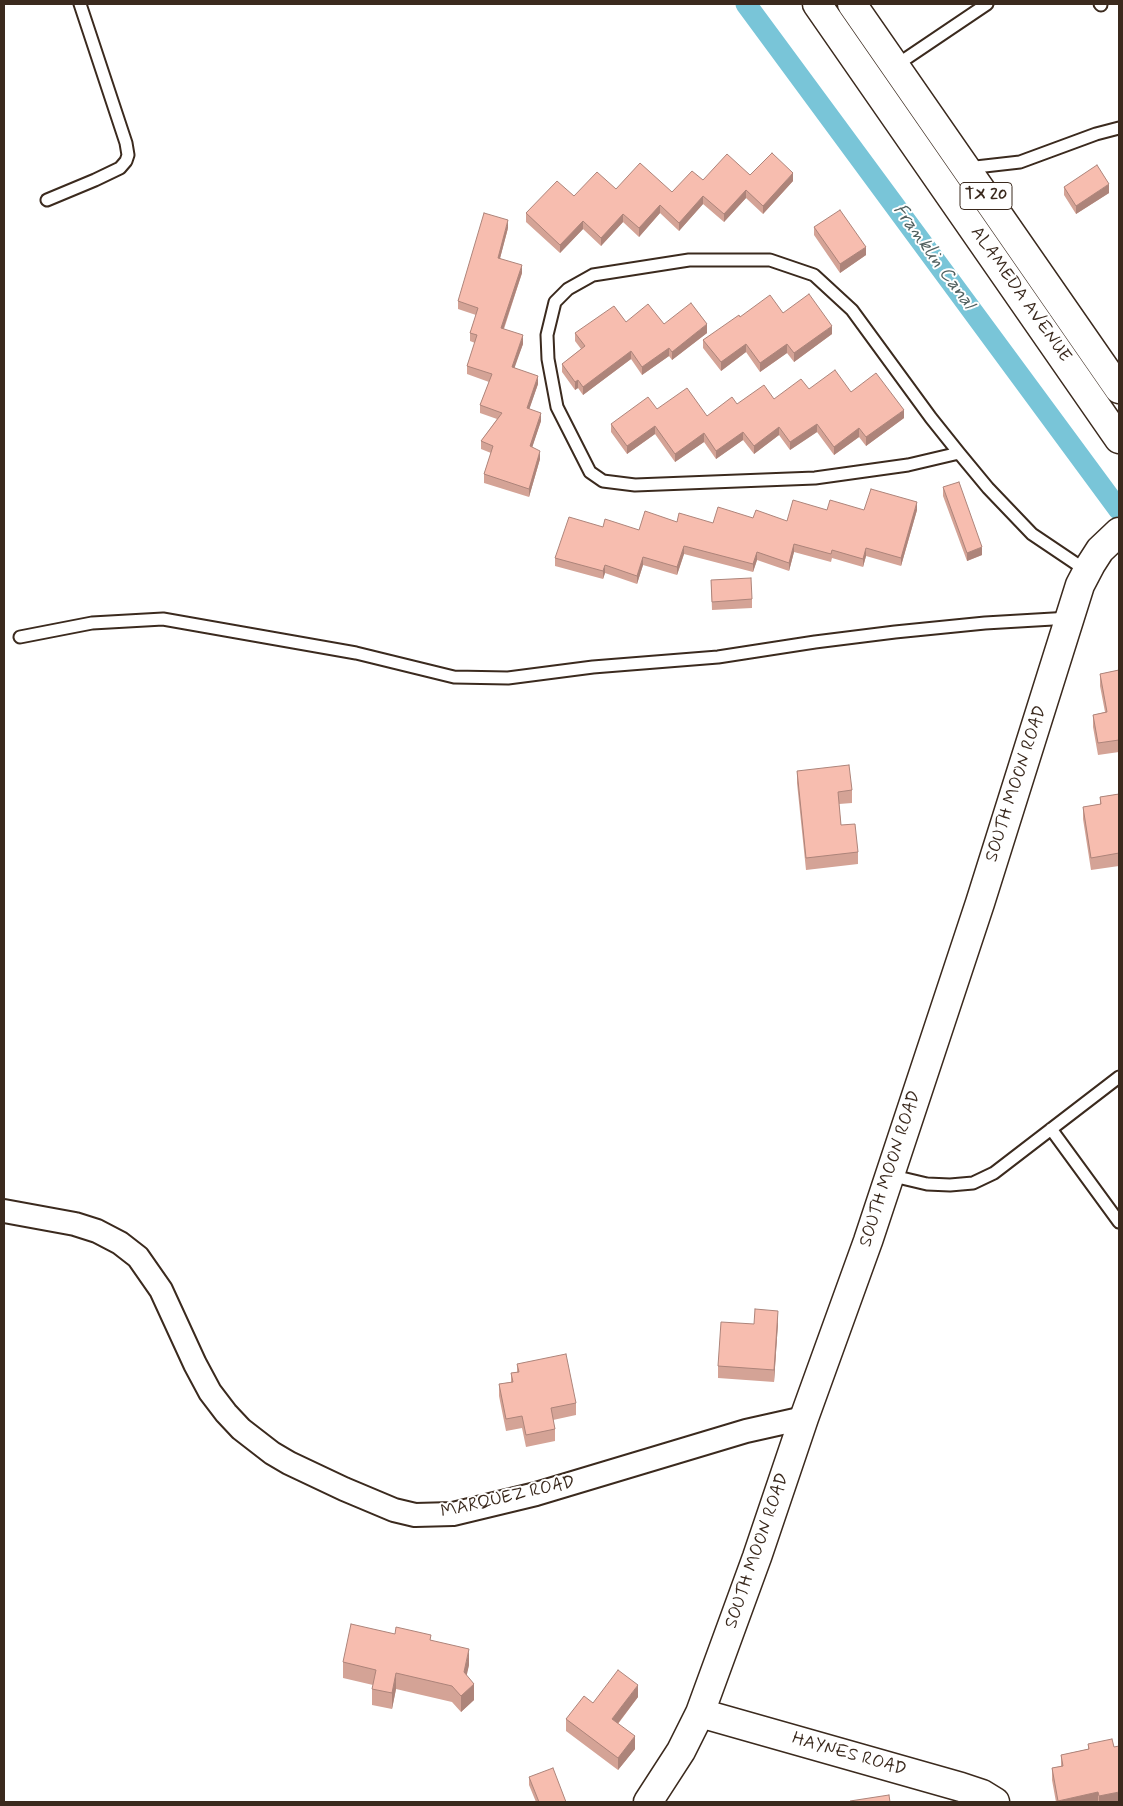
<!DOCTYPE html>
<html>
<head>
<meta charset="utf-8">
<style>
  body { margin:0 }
  #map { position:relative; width:1123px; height:1806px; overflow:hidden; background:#fff; font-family:Mynerve,sans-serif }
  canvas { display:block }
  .frame { position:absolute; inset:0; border:5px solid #3b2a1e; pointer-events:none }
</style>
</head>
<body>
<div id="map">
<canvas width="1123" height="1806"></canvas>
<div class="frame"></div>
</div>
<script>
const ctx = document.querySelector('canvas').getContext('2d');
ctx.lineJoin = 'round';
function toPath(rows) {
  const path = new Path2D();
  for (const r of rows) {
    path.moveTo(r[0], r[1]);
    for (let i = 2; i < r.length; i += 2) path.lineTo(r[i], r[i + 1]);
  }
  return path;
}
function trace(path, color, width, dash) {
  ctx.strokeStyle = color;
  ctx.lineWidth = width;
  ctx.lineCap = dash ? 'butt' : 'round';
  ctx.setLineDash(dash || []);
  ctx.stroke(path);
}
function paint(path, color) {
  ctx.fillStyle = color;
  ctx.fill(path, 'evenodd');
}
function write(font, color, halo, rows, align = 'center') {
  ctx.font = font + ' Mynerve,sans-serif';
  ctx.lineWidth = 4;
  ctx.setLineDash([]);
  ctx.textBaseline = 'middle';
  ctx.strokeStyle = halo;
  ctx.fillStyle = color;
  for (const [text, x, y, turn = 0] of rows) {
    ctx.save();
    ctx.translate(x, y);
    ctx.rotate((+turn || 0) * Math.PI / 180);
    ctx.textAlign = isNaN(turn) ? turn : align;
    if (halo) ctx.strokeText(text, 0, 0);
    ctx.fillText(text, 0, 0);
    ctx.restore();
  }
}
const canal = toPath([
  [746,4,1119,510]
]);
const service = toPath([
  [1100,4,1101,5],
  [895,66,987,4],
  [967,168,1020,162,1096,134,1119,128],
  [47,200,95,180,120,168,126,161,128,155,126,143,80,4],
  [959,453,908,465,815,478,635,485,603,481,590,472,557,407,548,359,547,335,555,302,568,289,593,275,689,260,770,260,814,275,852,310,931,418,959,453,988,488,1032,534,1087,571],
  [20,637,92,623,163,619,356,653,454,677,508,678,593,667,718,657,815,642,895,632,985,623,1070,618],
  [1051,1129,1119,1222],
  [889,1175,927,1184,950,1185,973,1183,994,1173,1119,1077]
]);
const minor = toPath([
  [4,1211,75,1224,97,1231,120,1243,138,1257,161,1290,195,1364,210,1392,226,1413,241,1429,272,1453,289,1463,344,1489,394,1510,415,1515,453,1514,536,1494,746,1431,804,1418]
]);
const tertiary = toPath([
  [700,1713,961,1787,982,1794,995,1802],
  [648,1802,681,1751,700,1713,757,1557,804,1418,868,1241,980,903,1080,585,1091,564,1100,550,1119,532]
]);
const primary = toPath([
  [817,4,1119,439],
  [852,4,1119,389]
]);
const wall = toPath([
  [750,175,793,181,763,214,746,198,724,222,703,204,679,231,660,213,639,237,623,222,601,246,583,229,560,253,526,222,526,213,574,196,616,189,672,192,703,180],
  [1064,187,1109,193,1076,214,1064,195],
  [814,227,866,255,840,273,814,235],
  [508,228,500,258,522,273,504,329,523,344,514,367,538,384,529,409,541,421,532,447,540,459,529,497,484,483,484,474,491,453,481,449,481,441,497,419,480,413,480,405,489,382,467,374,467,366,475,343,470,341,470,333,476,315,458,309,458,301],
  [783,313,832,334,794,362,787,353,760,372,746,352,721,371,703,348,703,340,740,317],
  [626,322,664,324,707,333,672,360,669,356,642,375,631,359,583,395,578,388,575,390,562,372,562,364,581,349,575,341,575,333],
  [809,389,851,392,904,418,866,446,859,437,834,455,817,432,790,450,779,435,754,454,743,440,716,459,704,442,675,462,655,434,627,454,611,432,611,424,657,409,707,416,737,404,774,399],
  [943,487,982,555,967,561,943,496],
  [827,510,917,510,901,566,866,556,863,567,832,558,831,562,794,552,789,571,757,560,753,572,684,554,677,575,643,565,637,584,605,573,603,579,555,566,555,558,603,527,639,530,677,522,713,523,753,518,787,521],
  [711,580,752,599,752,608,712,610],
  [1119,670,1119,752,1098,755,1093,727,1093,715,1105,712,1100,686,1100,674],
  [797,771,852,790,852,803,839,804,841,825,858,852,858,864,806,870,797,783],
  [1119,794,1119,866,1091,870,1083,819,1083,807,1100,804,1100,797],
  [778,1323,774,1382,718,1378,718,1366,754,1324],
  [517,1364,576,1403,576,1415,553,1420,555,1429,555,1441,526,1447,522,1428,506,1431,499,1396,499,1384,511,1382,511,1373,517,1372],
  [395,1634,431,1640,469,1665,466,1675,474,1700,461,1712,452,1702,396,1689,392,1709,372,1705,372,1689,373,1685,343,1678,343,1662],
  [638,1697,618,1724,635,1749,618,1770,566,1731,566,1719,593,1703],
  [1088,1744,1119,1802,1056,1802,1052,1780,1052,1768,1061,1766,1061,1755,1088,1749],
  [529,1777,566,1802,536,1802,529,1785]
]);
const shadedWall = toPath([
  [793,173,793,181,763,214,763,206],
  [1109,184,1109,193,1076,214,1076,206],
  [746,190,746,198,724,222,724,214],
  [703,196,703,204,679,231,679,223],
  [660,205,660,213,639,237,639,228],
  [623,214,623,222,601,246,601,238],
  [508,220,508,228,498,266,498,258],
  [583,221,583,229,560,253,560,245],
  [866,247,866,255,840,273,840,264],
  [522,265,522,273,501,336,501,328],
  [707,324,707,333,672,360,672,352],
  [832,326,832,334,794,362,794,353],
  [523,335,523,344,512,375,512,367],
  [746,344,746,352,721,371,721,362],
  [787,344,787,353,760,372,760,363],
  [669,348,669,356,642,375,642,367],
  [631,351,631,359,583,395,583,387],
  [538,376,538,384,527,416,527,408],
  [578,380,578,388,575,390,575,382],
  [904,410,904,418,866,446,866,437],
  [541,413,541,421,530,454,530,446],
  [817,424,817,432,790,450,790,442],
  [655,426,655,434,627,454,627,446],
  [779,427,779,435,754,454,754,446],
  [859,428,859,437,834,455,834,447],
  [743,432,743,440,716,459,716,451],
  [704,433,704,442,675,462,675,454],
  [540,451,540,459,529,497,529,489],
  [917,502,917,510,901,566,901,558],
  [794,544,794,552,789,571,789,563],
  [684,546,684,554,677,575,677,567],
  [982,547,982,555,967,561,967,553],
  [866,548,866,556,863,567,863,559],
  [757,552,757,560,753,572,753,564],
  [643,557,643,565,637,584,637,576],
  [605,565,605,573,603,579,603,571],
  [778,1311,778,1323,774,1382,774,1370],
  [469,1649,469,1665,464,1688,464,1672],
  [396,1673,396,1689,392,1709,392,1693],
  [474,1684,474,1700,461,1712,461,1696],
  [638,1685,638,1697,612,1731,612,1719],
  [635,1736,635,1749,618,1770,618,1758],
  [1098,1792,1098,1802,1058,1802,1058,1801],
  [1119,1792,1119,1802,1099,1802,1099,1796]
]);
const building = toPath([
  [772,153,793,173,763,206,746,190,724,214,703,196,679,223,660,205,639,228,623,214,601,238,583,221,560,245,526,213,557,181,574,196,597,172,616,189,640,163,672,192,692,171,703,180,727,154,750,175,772,153],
  [1097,165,1109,184,1076,206,1064,187,1097,165],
  [840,210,866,247,840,264,814,227,840,210],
  [484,213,508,220,498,258,522,265,501,328,523,335,512,367,538,376,527,408,541,413,530,446,540,451,529,489,484,474,493,446,481,441,502,413,480,405,492,374,467,366,477,335,470,333,478,308,458,301,484,213],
  [809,294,832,326,794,353,787,344,760,363,746,344,721,362,703,340,739,315,740,317,770,295,783,313,809,294],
  [691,303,707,324,672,352,669,348,642,367,631,351,583,387,578,380,575,382,562,364,585,346,575,333,614,306,626,322,648,304,664,324,691,303],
  [835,370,851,392,876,373,904,410,866,437,859,428,834,447,817,424,790,442,779,427,754,446,743,432,716,451,704,433,675,454,655,426,627,446,611,424,648,397,657,409,687,388,707,416,732,397,737,404,764,385,774,399,801,379,809,389,835,370],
  [959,482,982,547,967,553,943,487,959,482],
  [871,489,917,502,901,558,866,548,863,559,832,550,831,554,794,544,789,563,757,552,753,564,684,546,677,567,643,557,637,576,605,565,603,571,555,558,569,517,603,527,605,519,639,530,645,511,677,522,679,513,713,523,718,507,753,518,756,510,787,521,793,500,827,510,830,500,864,510,871,489],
  [751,578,752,599,712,602,711,580,751,578],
  [1119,670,1119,740,1098,743,1093,715,1107,712,1100,674,1119,670],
  [849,765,852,790,838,792,841,825,855,824,858,852,806,858,797,771,849,765],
  [1119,794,1119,853,1091,858,1083,807,1101,804,1100,797,1119,794],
  [755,1309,778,1311,774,1370,718,1366,721,1322,754,1324,755,1309],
  [566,1354,576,1403,551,1408,555,1429,526,1435,522,1416,506,1419,499,1384,513,1382,511,1373,519,1372,517,1364,566,1354],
  [351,1624,395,1634,396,1627,431,1635,430,1640,469,1649,464,1672,474,1684,461,1696,452,1686,396,1673,392,1693,372,1689,376,1670,343,1662,351,1624],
  [618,1670,638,1685,612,1719,635,1736,618,1758,566,1719,584,1696,593,1703,618,1670],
  [1112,1739,1114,1747,1119,1746,1119,1792,1099,1796,1098,1792,1058,1801,1052,1768,1063,1766,1061,1755,1089,1749,1088,1744,1112,1739],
  [553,1768,566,1802,539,1802,529,1777,553,1768],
  [889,1795,890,1802,850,1802,850,1801,889,1795]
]);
const shields = [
  [986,196,52]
];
const shieldNames = [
  ["TX 20",986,196]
];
const streetNames = [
  ["ALAMEDA AVENUE",1020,295,55],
  ["SOUTH MOON ROAD",1017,784,-72],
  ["SOUTH MOON ROAD",891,1169,-72],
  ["MARQUEZ ROAD",508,1498,-13],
  ["SOUTH MOON ROAD",758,1551,-71],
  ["HAYNES ROAD",849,1755,16]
];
const waterNames = [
  ["Franklin Canal",933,257,54]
];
trace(canal, '#79c5d8', 21);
trace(service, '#3b2a1e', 15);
trace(minor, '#3b2a1e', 26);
trace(tertiary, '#3b2a1e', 31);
trace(primary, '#3b2a1e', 31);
trace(service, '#fff', 11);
trace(minor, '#fff', 22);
trace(tertiary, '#fff', 28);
trace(primary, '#fff', 28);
paint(wall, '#d4a396');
paint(shadedWall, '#ad847a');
paint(building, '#f7bdaf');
trace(building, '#ad847a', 1);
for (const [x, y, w] of shields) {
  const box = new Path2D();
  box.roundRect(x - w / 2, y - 13.5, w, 27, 4);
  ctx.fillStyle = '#fff';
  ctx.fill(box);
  trace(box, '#3b2a1e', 1);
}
write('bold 16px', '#3b2a1e', null, shieldNames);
write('18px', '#3b2a1e', '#fff', streetNames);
write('italic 19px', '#51605f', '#fff', waterNames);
</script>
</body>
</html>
